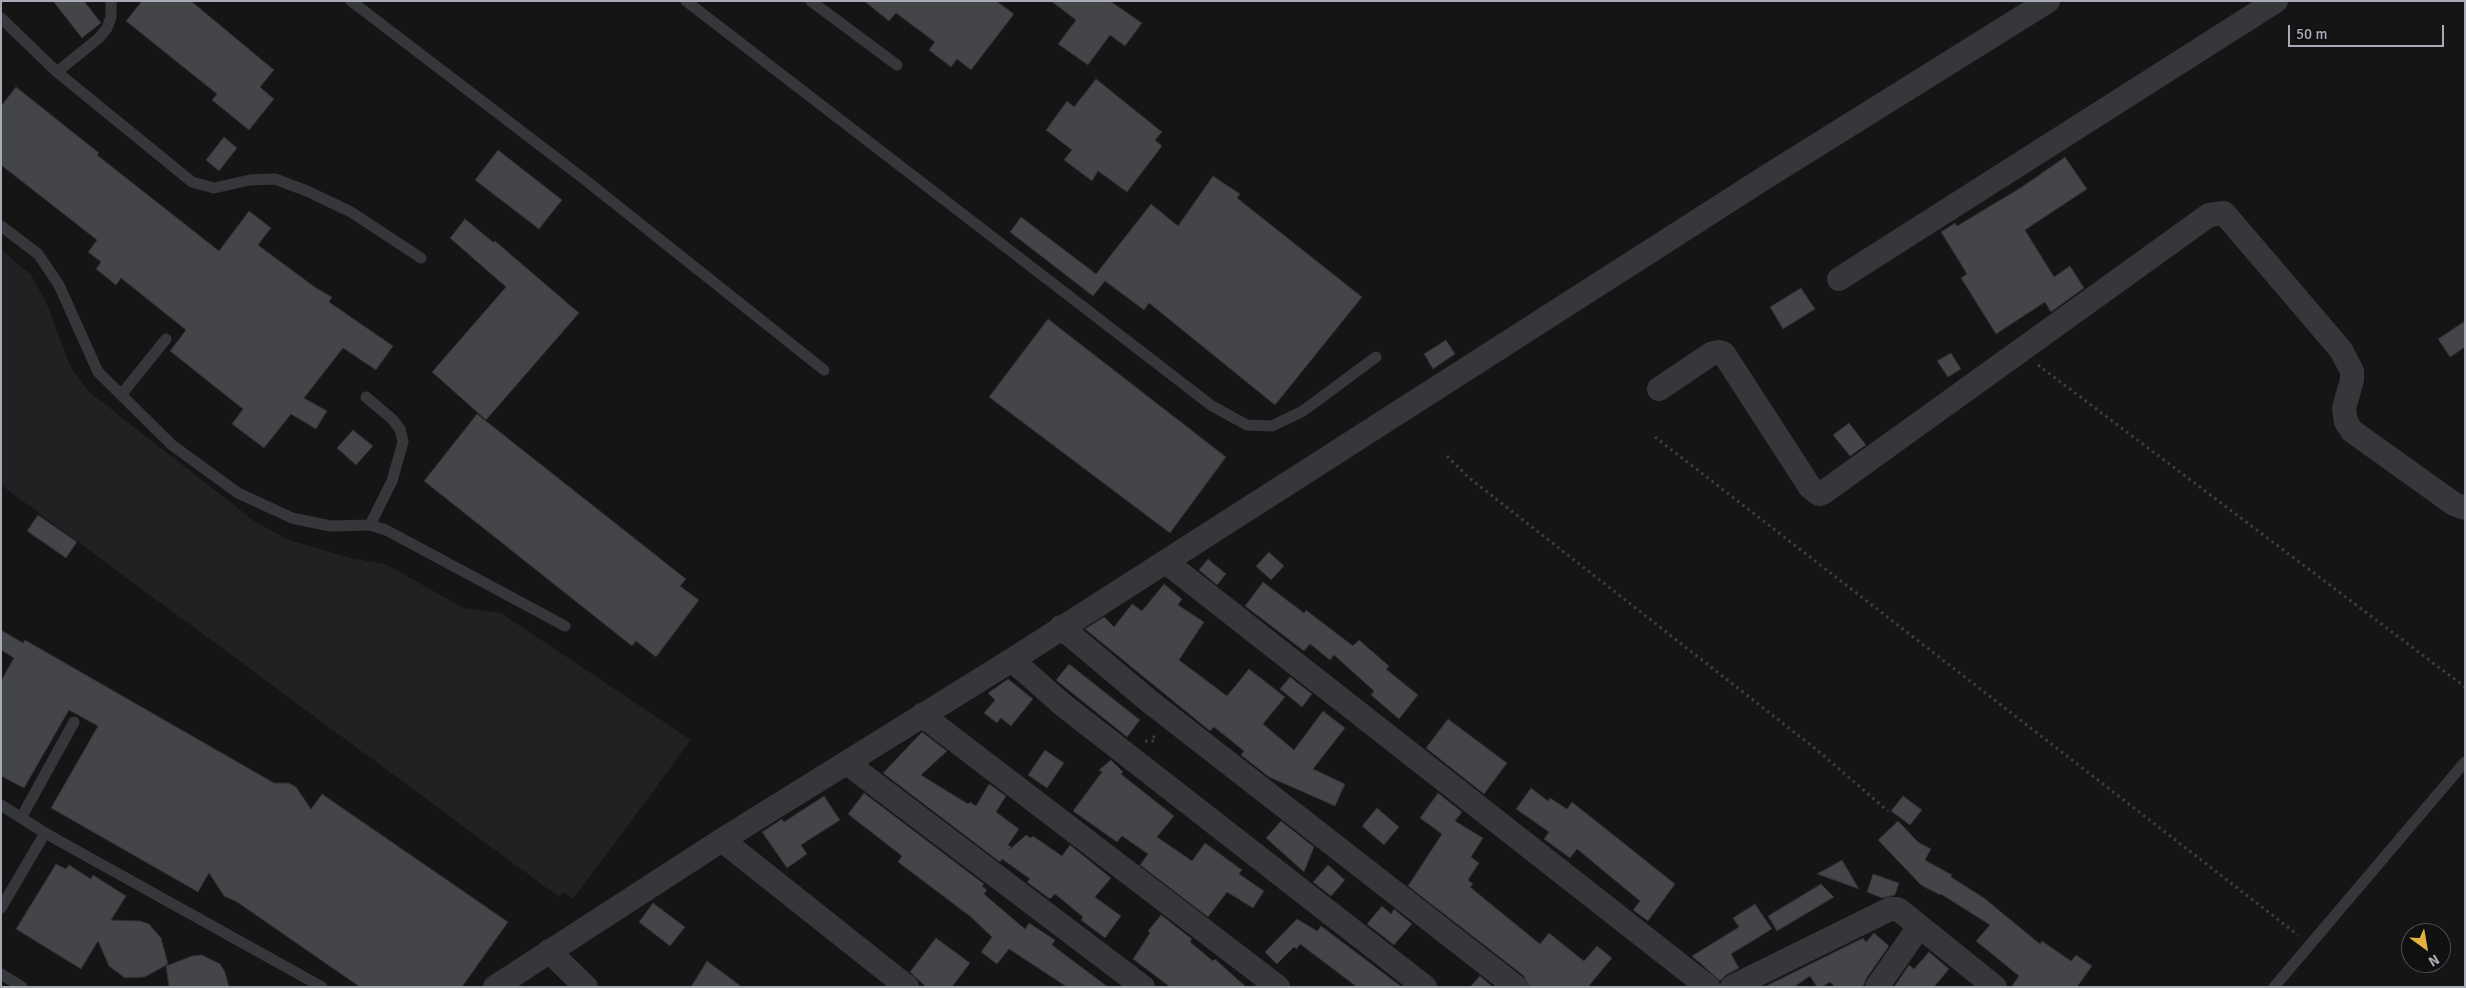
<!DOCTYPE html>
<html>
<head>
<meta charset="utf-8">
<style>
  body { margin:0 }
  #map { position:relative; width:2466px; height:988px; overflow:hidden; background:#151516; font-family:Signika,sans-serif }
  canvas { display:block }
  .frame { position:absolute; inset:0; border:2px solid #a8abb5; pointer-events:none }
  .north { position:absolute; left:2401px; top:923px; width:50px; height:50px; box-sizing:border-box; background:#101011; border:1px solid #4d4e53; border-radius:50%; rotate:148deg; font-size:14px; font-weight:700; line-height:20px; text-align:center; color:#a8abb5 }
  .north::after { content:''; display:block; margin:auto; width:18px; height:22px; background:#e3b140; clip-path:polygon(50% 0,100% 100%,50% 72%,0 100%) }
  .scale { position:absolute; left:2288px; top:25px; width:156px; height:22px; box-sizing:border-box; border:2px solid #a8abb5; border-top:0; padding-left:6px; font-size:15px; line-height:18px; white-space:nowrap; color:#a8abb5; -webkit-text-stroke:4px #101011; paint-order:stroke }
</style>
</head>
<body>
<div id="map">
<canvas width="2466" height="988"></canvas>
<div class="frame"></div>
<div class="north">N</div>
<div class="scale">50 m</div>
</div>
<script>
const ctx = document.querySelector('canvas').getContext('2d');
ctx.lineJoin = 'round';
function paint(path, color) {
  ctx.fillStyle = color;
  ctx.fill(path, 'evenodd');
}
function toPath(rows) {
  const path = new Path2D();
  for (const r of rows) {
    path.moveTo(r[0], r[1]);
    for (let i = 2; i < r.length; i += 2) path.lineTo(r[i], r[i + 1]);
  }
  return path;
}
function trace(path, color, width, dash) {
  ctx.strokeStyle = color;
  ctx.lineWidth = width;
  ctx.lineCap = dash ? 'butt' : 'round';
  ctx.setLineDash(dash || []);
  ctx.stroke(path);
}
const built = toPath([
  [1,249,31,275,46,302,71,368,89,392,257,523,289,540,351,558,385,564,464,608,501,613,691,740,573,899,563,892,559,897,1,485]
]);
const building = toPath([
  [53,1,84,1,101,23,82,38,53,1],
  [142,1,191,1,274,70,260,87,274,99,249,130,212,100,217,94,126,21,142,1],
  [864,1,996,1,1014,14,971,70,957,59,951,67,929,50,935,42,896,13,889,21,864,1],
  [1051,1,1110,1,1142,23,1125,46,1110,35,1088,65,1058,44,1076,20,1051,1],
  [1096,79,1162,132,1155,140,1162,146,1127,192,1098,171,1092,181,1064,160,1072,150,1046,130,1067,101,1074,107,1096,79],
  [16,87,99,153,97,155,219,251,249,211,271,228,258,245,316,288,332,297,329,302,393,346,376,370,343,348,304,398,327,411,316,429,291,414,264,448,232,424,243,409,170,351,186,330,121,278,116,285,96,269,101,262,88,252,97,240,1,165,1,106,16,87],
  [224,137,237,148,219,171,206,160,224,137],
  [498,150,562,200,539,229,475,180,498,150],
  [2065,157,2087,189,2025,230,2054,277,2070,266,2084,288,2051,312,2045,302,1996,334,1961,278,1967,274,1941,232,1955,223,1957,226,2022,187,2065,157],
  [1213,176,1240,194,1237,198,1362,297,1275,405,1149,303,1144,310,1105,281,1093,296,1010,232,1021,217,1096,274,1151,204,1178,226,1213,176],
  [465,219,493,242,495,241,579,313,486,420,432,372,506,287,450,238,465,219],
  [1801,288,1815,309,1783,329,1770,307,1801,288],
  [1048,319,1226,457,1170,533,989,397,1048,319],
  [2465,321,2465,347,2450,357,2438,339,2465,321],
  [1446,340,1455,354,1433,369,1424,354,1446,340],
  [1951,353,1961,369,1948,377,1937,361,1951,353],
  [477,414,686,579,680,586,699,600,656,657,636,641,632,646,424,481,477,414],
  [1849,423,1866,445,1850,456,1833,435,1849,423],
  [353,430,373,446,356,465,337,448,353,430],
  [38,515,77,542,66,558,27,531,38,515],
  [1269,552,1284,566,1271,580,1256,566,1269,552],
  [1208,559,1226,574,1217,585,1199,570,1208,559],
  [1263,582,1304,613,1306,610,1353,646,1359,640,1389,666,1386,669,1418,695,1399,719,1371,695,1374,691,1334,655,1330,660,1310,644,1304,651,1245,606,1263,582],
  [1164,584,1182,599,1178,605,1204,622,1179,660,1227,696,1249,669,1285,697,1263,724,1294,750,1323,711,1345,728,1313,769,1345,784,1335,806,1269,777,1241,755,1244,751,1214,727,1210,731,1085,629,1104,617,1114,627,1132,604,1142,611,1164,584],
  [1,630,23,643,25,640,274,783,289,783,296,787,311,809,322,794,508,922,462,987,360,987,237,902,224,896,209,873,198,892,51,808,98,726,69,710,24,788,1,776,1,681,14,658,1,650,1,630],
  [1069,664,1140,720,1127,737,1056,680,1069,664],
  [1290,677,1312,694,1302,707,1280,689,1290,677],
  [1008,679,1033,699,1011,726,1001,718,997,723,984,713,995,700,988,693,1008,679],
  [1448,719,1507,763,1484,794,1426,748,1448,719],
  [922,732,947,751,921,775,968,804,970,802,976,806,989,784,1006,796,996,812,1019,829,1008,845,1011,847,1009,850,1026,835,1031,838,1033,836,1062,856,1070,845,1111,878,1095,897,1121,916,1105,938,1081,920,1083,917,1055,894,1050,899,1027,882,1030,879,1002,859,1000,862,883,773,922,732],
  [1045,750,1064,763,1047,788,1028,775,1045,750],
  [1111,760,1123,772,1121,774,1174,816,1157,837,1192,861,1205,843,1242,870,1239,874,1264,891,1253,908,1227,892,1208,917,1140,865,1148,854,1122,836,1117,842,1073,811,1102,772,1099,770,1111,760],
  [1531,788,1548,801,1550,798,1567,809,1572,802,1675,884,1648,921,1633,910,1640,901,1577,849,1570,858,1544,839,1549,832,1516,809,1531,788],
  [864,793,984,884,982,886,987,890,984,894,1025,929,1029,923,1055,940,1052,945,1108,987,1067,987,1009,949,997,964,981,952,992,937,971,917,898,862,902,856,848,814,864,793],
  [1438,793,1462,812,1455,821,1483,838,1471,857,1479,863,1468,880,1473,884,1470,887,1540,944,1549,933,1584,961,1597,946,1612,958,1588,987,1529,987,1524,976,1408,886,1442,834,1420,818,1438,793],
  [824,796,840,820,801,845,807,854,787,868,762,832,782,819,784,822,824,796],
  [1903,796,1922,810,1910,825,1891,811,1903,796],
  [1377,808,1399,827,1384,845,1362,826,1377,808],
  [1281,821,1314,847,1304,872,1266,838,1281,821],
  [1898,821,1918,842,1931,849,1925,860,1952,875,1951,877,1984,898,2040,944,2042,941,2071,961,2076,955,2092,966,2077,987,2011,987,2019,976,1976,941,1990,925,1941,894,1940,895,1921,885,1878,840,1898,821],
  [1842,860,1859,889,1817,874,1842,860],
  [56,864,66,869,69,865,91,879,93,875,126,896,111,920,140,921,149,924,161,938,168,964,145,977,125,978,109,966,98,941,81,969,16,929,56,864],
  [1328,865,1345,880,1331,896,1313,882,1328,865],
  [1873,874,1899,883,1895,895,1882,898,1867,892,1873,874],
  [1821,884,1834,897,1777,931,1768,916,1821,884],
  [653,903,685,927,670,946,639,922,653,903],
  [1755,904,1772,929,1731,954,1739,968,1726,975,1720,981,1692,956,1739,927,1733,918,1755,904],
  [1382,906,1391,914,1394,909,1412,924,1394,945,1367,924,1382,906],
  [1161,915,1192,939,1190,942,1213,961,1215,959,1246,987,1170,987,1133,959,1150,933,1148,931,1161,915],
  [1297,919,1317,931,1321,926,1402,987,1357,987,1300,944,1297,949,1294,947,1277,964,1265,952,1297,919],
  [1874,933,1889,946,1866,979,1863,987,1835,987,1830,982,1822,987,1817,987,1810,976,1794,987,1764,987,1863,938,1866,942,1874,933],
  [936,938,970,963,952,987,926,987,910,972,936,938],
  [1929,952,1949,969,1934,987,1894,987,1909,965,1914,969,1929,952],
  [202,955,220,964,225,972,229,987,169,987,166,966,192,956,202,955],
  [707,961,742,987,691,987,707,961],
  [1480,976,1493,987,1470,987,1480,976]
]);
const path = toPath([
  [2038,365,2465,687],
  [1655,437,2298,935],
  [1447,456,1468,477,1817,750,1888,811],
  [1145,741,1155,741,1153,732]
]);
const lane = toPath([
  [351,1,584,179,824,370],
  [686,1,1212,406,1247,425,1272,426,1303,411,1376,357],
  [811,1,897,65],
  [1,18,57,72,192,182,214,188,250,180,275,179,307,191,351,212,421,258],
  [57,72,99,38,107,28,111,17,111,1],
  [1,226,38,254,59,285,98,372,172,445,238,493,292,518,330,526,370,525,386,530,565,626],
  [121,395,166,339],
  [366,397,392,419,400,429,403,442,392,481,370,525],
  [1,805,45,833,322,987],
  [21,818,74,722],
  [1,908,45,833],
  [1,974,22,987],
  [2274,987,2465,762]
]);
const street = toPath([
  [1839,279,2276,1],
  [1659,389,1711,354,1719,352,1724,354,1810,487,1819,494,1824,492,2209,215,2224,213,2341,350,2352,371,2352,380,2344,408,2346,422,2352,431,2454,504,2465,508],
  [1166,562,1708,987],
  [1061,627,1149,701,1516,987],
  [1012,660,1063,705,1425,987],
  [922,715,1278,987],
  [847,763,1143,987],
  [722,840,907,987],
  [549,951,586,987],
  [495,987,722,840,1012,660,1766,177,2048,1],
  [1732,987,1890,909,1898,909,1995,987],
  [1877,987,1919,927]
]);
paint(built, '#212123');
paint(building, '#444549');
trace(building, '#2f2f32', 1);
trace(path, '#3c3e42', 3, [2.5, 4]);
trace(lane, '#36373b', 11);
trace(street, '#36373b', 24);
</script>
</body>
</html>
